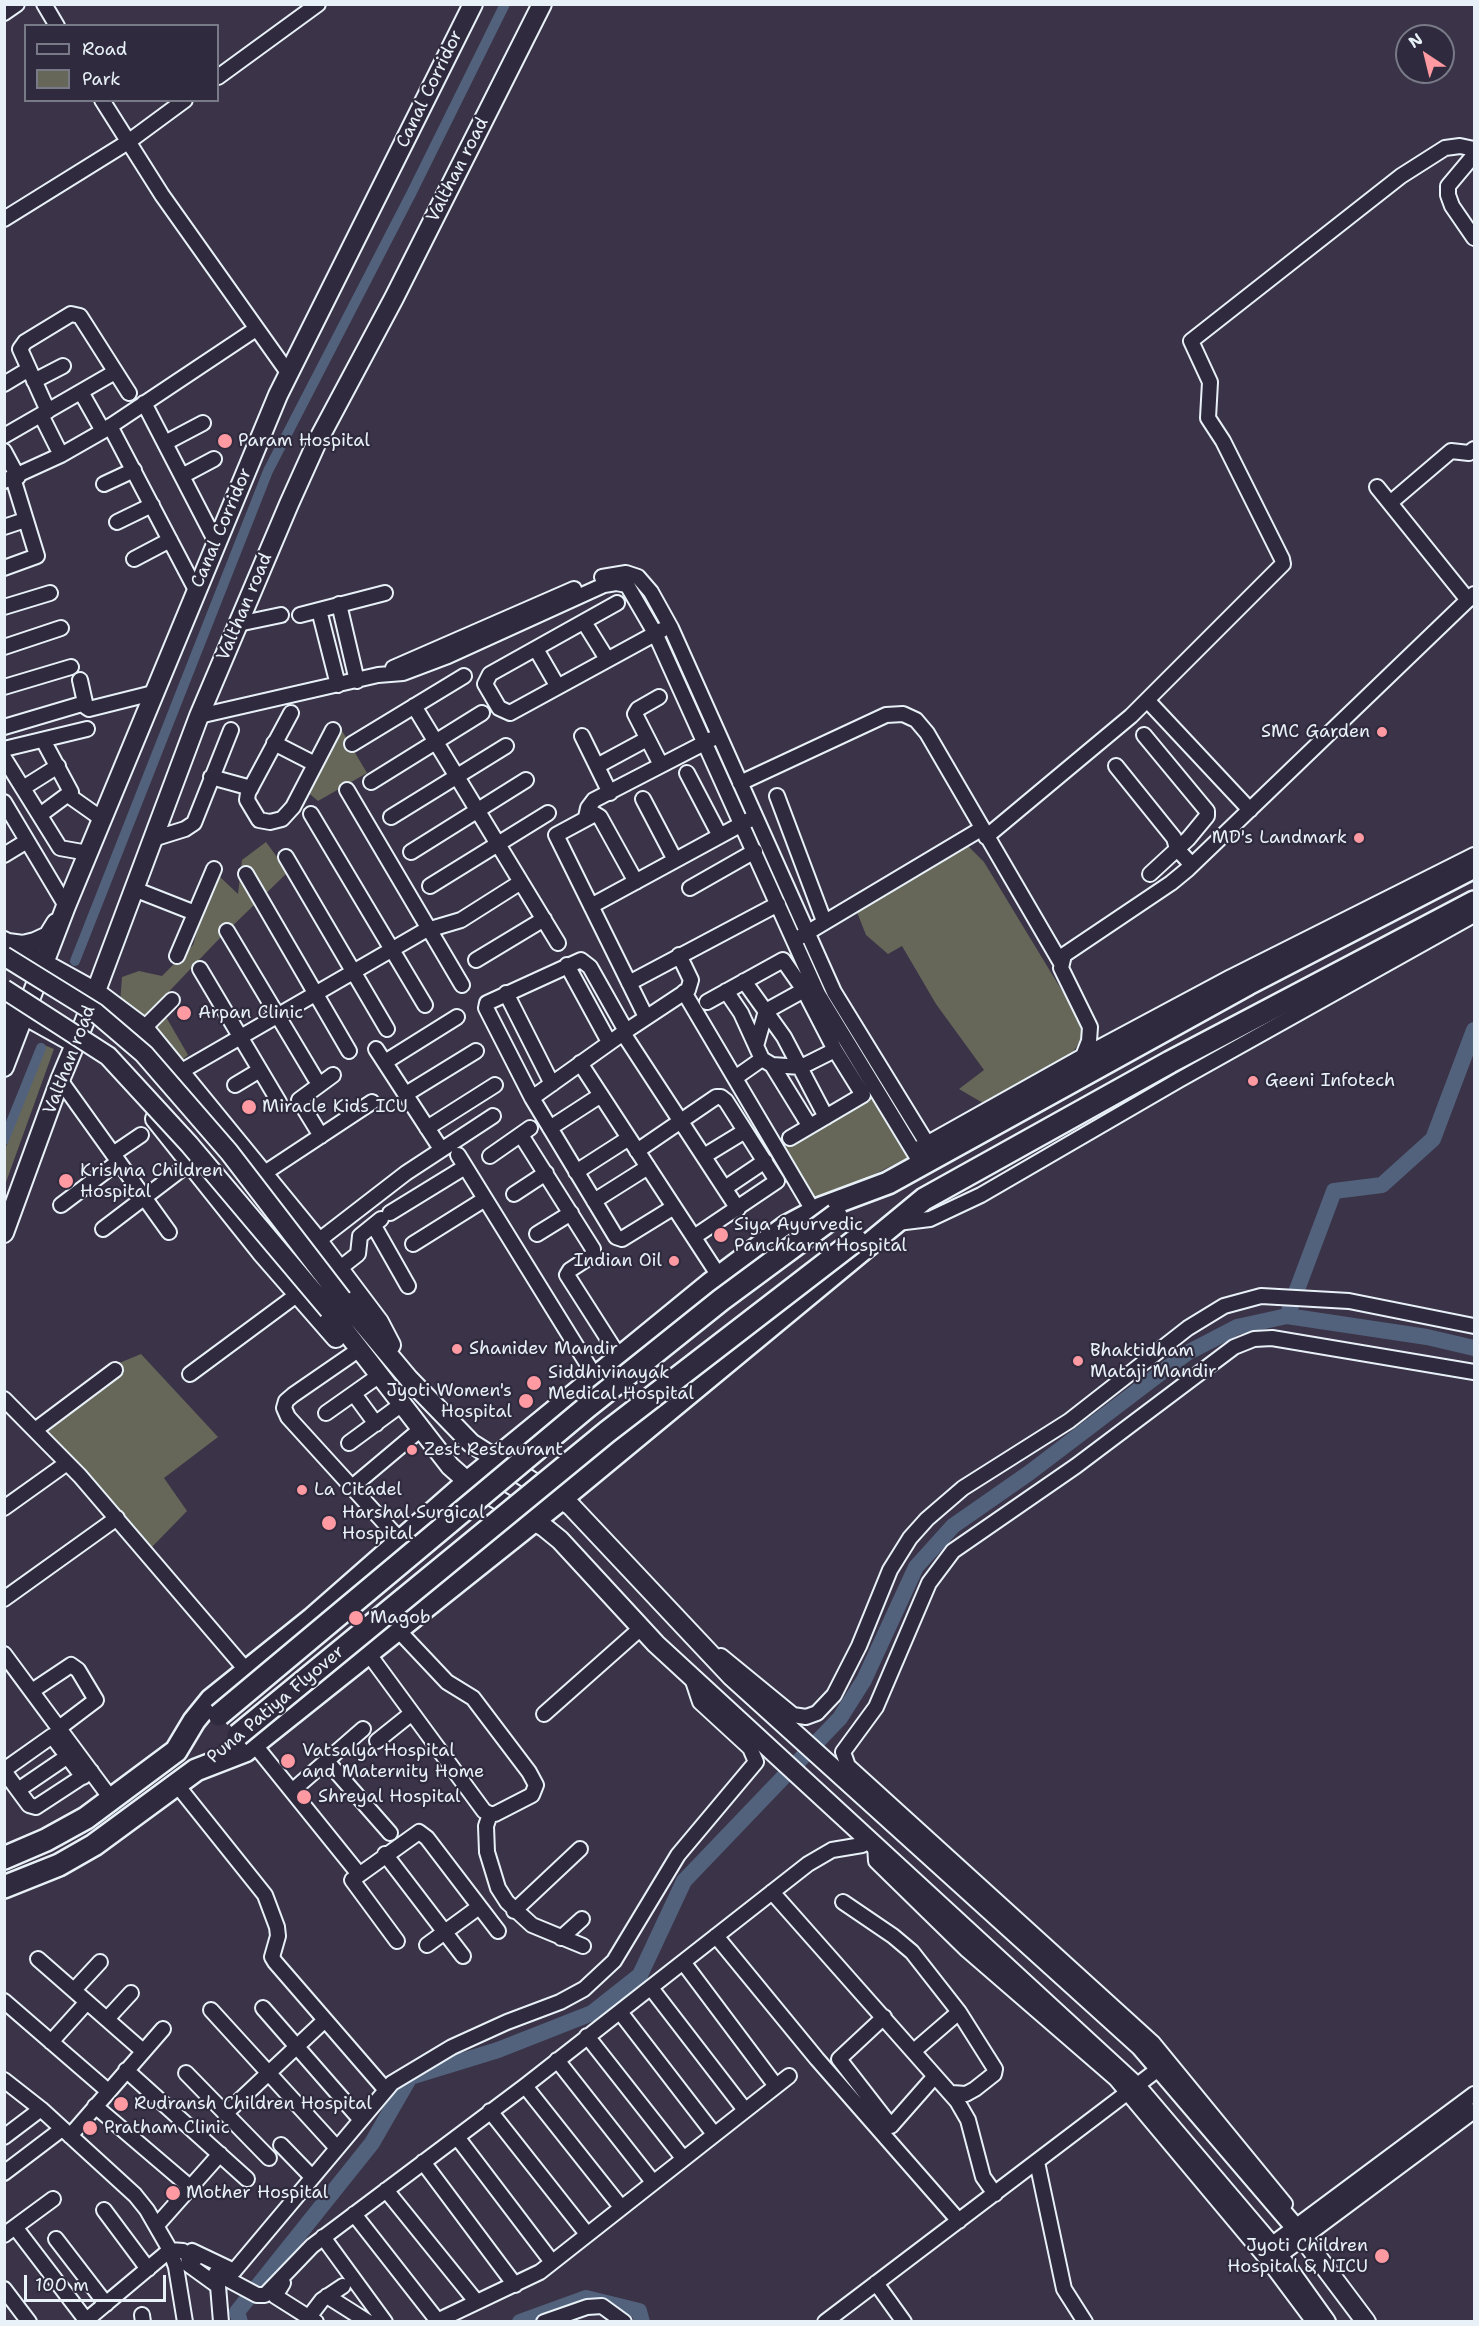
<!DOCTYPE html>
<html>
<head>
<meta charset="utf-8">
<style>
  body { margin:0 }
  #map { position:relative; width:1479px; height:2326px; overflow:hidden; background:#3b3347; font-family:"Shantell Sans",sans-serif }
  canvas { display:block }
  .frame { position:absolute; inset:0; border:6px solid #e8f1f8; pointer-events:none }
  .legend { position:absolute; left:24px; top:24px; width:195px; height:78px; box-sizing:border-box; background:#2f2a3d; border:2px solid #797a88; margin:0; padding:8px 10px; list-style:none; font-size:18px; color:#e8f1f8 }
  .legend li { display:flex; align-items:center; gap:12px; height:30px }
  .legend b { width:30px; border:2px solid #797a88 }
  .north { position:absolute; left:1395px; top:24px; width:60px; height:60px; box-sizing:border-box; background:#2f2a3d; border:2px solid #797a88; border-radius:50%; rotate:325deg; font-size:16px; font-weight:700; line-height:24px; text-align:center; color:#e8f1f8 }
  .north::after { content:''; display:block; margin:auto; width:21px; height:27px; background:#ff9aa2; clip-path:polygon(50% 0,100% 100%,50% 72%,0 100%) }
  .scale { position:absolute; left:24px; top:2275px; width:142px; height:27px; box-sizing:border-box; border:3px solid #e8f1f8; border-top:0; padding-left:8px; font-size:18px; line-height:21px; white-space:nowrap; color:#e8f1f8; -webkit-text-stroke:4px #2f2a3d; paint-order:stroke }
</style>
</head>
<body>
<div id="map">
<canvas width="1479" height="2326"></canvas>
<div class="frame"></div>
<ul class="legend">
<li><b style="height:8px;background:#2f2a3d"></b>Road</li>
<li><b style="height:16px;background:#666759"></b>Park</li>
</ul>
<div class="north">N</div>
<div class="scale">100 m</div>
</div>
<script>
const ctx = document.querySelector('canvas').getContext('2d');
ctx.lineJoin = 'round';
function paint(path, color) {
  ctx.fillStyle = color;
  ctx.fill(path, 'evenodd');
}
function toPath(rows) {
  const path = new Path2D();
  for (const r of rows) {
    path.moveTo(r[0], r[1]);
    for (let i = 2; i < r.length; i += 2) path.lineTo(r[i], r[i + 1]);
  }
  return path;
}
function trace(path, color, width, dash) {
  ctx.strokeStyle = color;
  ctx.lineWidth = width;
  ctx.lineCap = dash ? 'butt' : 'round';
  ctx.setLineDash(dash || []);
  ctx.stroke(path);
}
function write(font, color, halo, rows, align = 'center') {
  ctx.font = font + ' "Shantell Sans",sans-serif';
  ctx.lineWidth = 4.5;
  ctx.setLineDash([]);
  ctx.textBaseline = 'middle';
  ctx.strokeStyle = halo;
  ctx.fillStyle = color;
  for (const [text, x, y, turn = 0] of rows) {
    ctx.save();
    ctx.translate(x, y);
    ctx.rotate((+turn || 0) * Math.PI / 180);
    ctx.textAlign = isNaN(turn) ? turn : align;
    if (halo) ctx.strokeText(text, 0, 0);
    ctx.fillText(text, 0, 0);
    ctx.restore();
  }
}
const green = toPath([
  [338,724,367,773,318,801,305,790],
  [266,842,288,872,218,940,158,1003,188,1055,177,1064,120,1004,122,977,139,971,162,976,193,945,205,905,219,876,238,894,242,860],
  [968,846,984,862,1081,1022,1081,1040,1071,1055,1009,1091,983,1103,959,1089,984,1070,936,1004,902,946,888,954,866,935,855,907],
  [832,970,863,1028,927,1130,907,1158,815,1204,794,1169,779,1176,752,1137,767,1122,784,1145,881,1090,815,979],
  [39,1043,54,1049,5,1185,5,1150],
  [141,1354,218,1437,164,1478,187,1511,151,1548,110,1499,36,1420,112,1366]
]);
const canal = toPath([
  [75,961,268,471,411,194,505,4],
  [4,1140,41,1048]
]);
const river = toPath([
  [1289,1311,1334,1191,1382,1185,1433,1139,1474,1030],
  [240,2322,237,2312,372,2143,410,2077,498,2050,592,2013,640,1975,684,1881,840,1718,864,1680,916,1567,953,1526,1029,1473,1187,1353,1237,1327,1287,1316,1427,1337,1474,1348],
  [520,2322,586,2298,639,2311,642,2322]
]);
const minor = toPath([
  [44,4,57,26],
  [4,13,17,4],
  [218,77,318,4],
  [102,100,162,195,289,374],
  [1474,155,1448,186,1448,195,1452,206,1474,238],
  [4,219,128,142,185,100],
  [34,381,63,366],
  [4,384,29,369],
  [81,392,103,431],
  [144,403,216,542],
  [48,411,20,349,25,342,71,314,80,316,129,393],
  [41,415,61,455],
  [110,426,196,590],
  [4,436,115,372],
  [165,443,203,423],
  [4,451,18,477],
  [182,476,214,459],
  [4,481,61,455,103,431,256,329],
  [104,484,134,470],
  [1377,487,1468,600],
  [1390,503,1451,451,1469,453,1474,449],
  [117,522,152,505],
  [4,527,25,520],
  [134,559,170,540],
  [4,568,37,556,13,478],
  [602,577,626,573,638,577,651,592,671,628,834,992,936,1158],
  [617,603,490,674,485,684,499,708,510,713,662,630],
  [339,604,357,681],
  [4,607,50,593],
  [319,610,338,685],
  [300,615,385,593],
  [584,622,607,659],
  [238,624,281,615],
  [4,647,61,628],
  [536,649,558,687],
  [393,668,574,589],
  [80,680,86,707,89,709,153,693],
  [4,687,71,667],
  [659,697,638,709,635,714,661,765],
  [1147,700,1250,810],
  [414,706,558,943],
  [291,713,248,793,247,800,259,820,270,822,282,819,293,807,333,730],
  [199,716,378,675,403,673,448,656,604,585,616,583,627,585,655,633,818,994,922,1165],
  [4,727,85,703],
  [1144,735,1207,811,1207,816,1188,839,1150,874],
  [582,736,610,793],
  [274,743,315,764],
  [352,744,464,676],
  [4,749,87,729],
  [4,758,60,848,88,853],
  [597,766,647,739],
  [1116,766,1174,838,1177,849,1192,865],
  [687,773,720,836],
  [211,777,251,788],
  [371,782,482,713],
  [740,783,886,715,903,714,916,720,927,733,1061,963],
  [23,788,58,766],
  [347,790,462,985],
  [68,795,102,819],
  [777,796,824,921],
  [643,799,675,860],
  [4,802,66,906],
  [311,814,425,1005],
  [40,815,71,792,43,740],
  [391,817,506,746],
  [586,817,588,808,594,800,712,739],
  [986,837,1131,716,1283,564,1282,559,1223,441,1208,418,1210,382,1191,341,1401,176,1445,148,1460,146,1474,149],
  [153,839,185,829,194,823,231,730],
  [411,852,526,780],
  [4,855,27,841],
  [286,857,387,1029],
  [246,874,349,1051],
  [636,882,600,817,595,814,556,835,646,1017],
  [430,886,548,813],
  [690,888,755,851],
  [134,889,195,913],
  [591,906,751,819],
  [227,931,315,1078],
  [800,937,981,829],
  [177,956,214,869],
  [476,960,544,919],
  [567,965,609,1042],
  [200,969,279,1102],
  [744,981,784,1037,826,1117],
  [629,983,778,904],
  [726,991,741,1013,762,1059,772,1065,809,1125],
  [684,992,814,1212],
  [506,993,552,1084],
  [707,1002,783,960,804,990,835,1050,863,1095,790,1138],
  [144,1028,172,1000],
  [4,1031,12,1009],
  [626,1031,590,967,581,960,487,1003,486,1008,532,1098,616,1237,622,1239,674,1207],
  [623,1033,738,1209],
  [756,1046,766,1011,804,990],
  [376,1049,441,1149],
  [1083,1056,1089,1041,1090,1027,1061,968,1064,955,1171,883,1188,869,1474,594],
  [385,1062,457,1017],
  [580,1063,719,1276],
  [772,1065,801,1067,835,1050],
  [180,1072,424,931,461,920,521,882],
  [735,1078,762,1059],
  [60,1080,169,1232],
  [235,1085,260,1070],
  [406,1094,476,1051],
  [532,1098,626,1031,688,990,691,980,679,955],
  [427,1128,495,1085],
  [550,1128,601,1095],
  [521,1135,593,1249,593,1255,570,1270,567,1275,620,1358],
  [321,1136,299,1100,333,1075],
  [919,1148,1083,1056,1231,977,1474,855],
  [637,1151,716,1097,721,1097,726,1101,777,1181,694,1237],
  [113,1154,141,1135],
  [458,1155,596,1378],
  [490,1156,530,1128],
  [704,1156,745,1131],
  [576,1172,629,1138],
  [263,1174,372,1102],
  [725,1188,765,1161],
  [514,1194,546,1173],
  [594,1201,648,1167],
  [61,1205,118,1162],
  [390,1213,465,1167],
  [897,1223,930,1219,981,1195,1179,1080,1474,915],
  [374,1226,408,1286],
  [103,1229,191,1162],
  [537,1234,571,1213],
  [318,1241,406,1173,493,1116],
  [413,1244,485,1199],
  [339,1269,358,1254,360,1236,381,1219],
  [351,1355,293,1395,286,1401,284,1408,288,1417,401,1541],
  [190,1374,298,1294],
  [354,1394,376,1424],
  [4,1399,80,1476,247,1671],
  [326,1413,377,1377],
  [35,1430,115,1370],
  [349,1443,402,1404],
  [352,1487,421,1429],
  [4,1508,67,1463],
  [4,1599,117,1518],
  [368,1653,484,1811,490,1814,495,1814,532,1795,536,1785,529,1772,473,1698,447,1682,397,1629],
  [4,1654,112,1800],
  [721,1656,793,1715,806,1717,817,1713,834,1695,859,1646,890,1570,910,1538,927,1519,963,1488,1069,1421,1188,1328,1224,1306,1261,1296,1349,1301,1474,1326],
  [32,1691,71,1665,78,1670,96,1700,59,1728],
  [544,1714,641,1628],
  [377,1741,412,1713],
  [254,1744,358,1873],
  [326,1760,390,1833],
  [4,1770,52,1736,83,1777],
  [4,1771,29,1805,36,1807,91,1771],
  [177,1785,265,1895,277,1927,278,1936,272,1957,275,1962,385,2089],
  [18,1790,68,1756],
  [292,1791,363,1729],
  [490,1814,486,1826,487,1852,498,1888,507,1902,532,1925,583,1946],
  [875,1845,876,1861,967,1950,1116,2079,1270,2263,1314,2322],
  [385,1854,463,1956],
  [772,1892,957,2101,968,2120,983,2177,995,2194],
  [843,1902,893,1936,912,1952,959,2012,995,2069,994,2074,975,2089,966,2094,952,2093],
  [514,1911,580,1849],
  [716,1936,817,2059,959,2221],
  [561,1938,582,1919],
  [397,1941,352,1880,419,1832,427,1838,498,1931],
  [427,1945,479,1907],
  [38,1959,143,2051],
  [683,1962,776,2086],
  [651,1988,745,2110],
  [74,1990,100,1962],
  [4,2001,108,2091],
  [263,2008,360,2119],
  [211,2010,337,2148],
  [620,2012,714,2134],
  [884,2017,839,2059,891,2126,935,2076],
  [107,2019,131,1993],
  [587,2036,683,2158],
  [51,2042,87,2002],
  [915,2050,959,2012],
  [557,2060,653,2182],
  [126,2070,247,2179],
  [186,2073,269,2158],
  [4,2080,41,2109,135,2195,147,2210,170,2250,176,2267,185,2322],
  [525,2086,621,2207],
  [95,2106,190,2187],
  [490,2111,587,2234],
  [225,2114,325,2020],
  [70,2136,163,2029],
  [4,2137,41,2109],
  [457,2137,552,2262],
  [281,2145,312,2177],
  [423,2162,515,2285],
  [1037,2162,1064,2289,1085,2322],
  [4,2173,62,2129],
  [386,2190,475,2300],
  [1285,2204,1153,2043,848,1766,843,1752,876,1707,929,1583,953,1551,1076,1466,1234,1347,1254,1339,1272,1338,1474,1372],
  [104,2210,148,2269],
  [354,2214,437,2320],
  [157,2225,220,2154],
  [15,2227,86,2320],
  [4,2235,53,2199],
  [323,2237,385,2322],
  [56,2239,106,2304],
  [1271,2245,1474,2094],
  [1279,2256,1474,2111],
  [216,2273,257,2295,265,2295,312,2246,525,2086,808,1864,832,1850,862,1845,870,1840],
  [283,2283,275,2296,316,2322],
  [876,2283,904,2322],
  [4,2289,29,2322],
  [327,2296,368,2322],
  [142,2315,143,2322],
  [309,2317,322,2300,343,2286],
  [84,2322,170,2250,183,2251,195,2259],
  [221,2322,218,2286,189,2265,188,2255,192,2251,234,2271,392,2083,452,2047,507,2022,560,2002,584,1989,614,1961,678,1855,756,1762,750,1748,700,1702,692,1678],
  [435,2322,540,2272,789,2076],
  [544,2322,587,2307,602,2306,624,2322],
  [825,2322,1165,2064]
]);
const major = toPath([
  [4,941,96,992,144,1028,318,1241,379,1322,391,1345],
  [8,943,23,945,35,942,48,936,56,923],
  [4,1004,74,1043],
  [4,1067,66,906,278,395,473,4],
  [155,1119,261,1252,336,1338],
  [4,1233,60,1080,84,1023,199,716,289,504,316,444,394,298,542,4],
  [342,1299,409,1379,471,1443,571,1506,731,1676,1140,2046,1294,2226,1366,2322],
  [329,1310,450,1466,468,1482,544,1527,560,1540,656,1644,1136,2086,1271,2245,1326,2322]
]);
const highway = toPath([
  [4,1858,46,1840,86,1818,176,1751,194,1721,211,1700,312,1619,468,1482,710,1284,787,1226,821,1208,888,1183,1248,984,1474,867],
  [4,1887,59,1865,94,1845,196,1770,245,1751,561,1499,924,1199,1170,1062,1474,902]
]);
const majorBridge = toPath([
  [4,956,96,1013,144,1054,229,1152,342,1299],
  [4,989,108,1056,189,1144,329,1310]
]);
const highwayBridge = toPath([
  [219,1715,586,1408,721,1300,836,1215],
  [238,1735,607,1432,856,1240]
]);
const markers = [
  [225,441,8,"#ff9aa2"],
  [1382,732,6,"#ff9aa2"],
  [1359,838,6,"#ff9aa2"],
  [184,1013,8,"#ff9aa2"],
  [1253,1081,6,"#ff9aa2"],
  [249,1107,8,"#ff9aa2"],
  [66,1181,8,"#ff9aa2"],
  [721,1235,8,"#ff9aa2"],
  [674,1261,6,"#ff9aa2"],
  [457,1349,6,"#ff9aa2"],
  [1078,1361,6,"#ff9aa2"],
  [534,1383,8,"#ff9aa2"],
  [526,1401,8,"#ff9aa2"],
  [412,1450,6,"#ff9aa2"],
  [302,1490,6,"#ff9aa2"],
  [329,1523,8,"#ff9aa2"],
  [356,1618,8,"#ff9aa2"],
  [288,1761,8,"#ff9aa2"],
  [304,1797,8,"#ff9aa2"],
  [121,2104,8,"#ff9aa2"],
  [90,2128,8,"#ff9aa2"],
  [173,2193,8,"#ff9aa2"],
  [1382,2256,8,"#ff9aa2"]
];
const streetNames = [
  ["Canal Corridor",430,89,-64],
  ["Valthan road",458,170,-63],
  ["Canal Corridor",222,528,-67],
  ["Valthan road",245,607,-67],
  ["Valthan road",70,1060,-69],
  ["Puna Patiya Flyover",276,1705,-40]
];
const poiNames = [
  ["Param Hospital",238,441],
  ["SMC Garden",1370,732,"right"],
  ["MD's Landmark",1347,838,"right"],
  ["Arpan Clinic",198,1013],
  ["Geeni Infotech",1265,1081],
  ["Miracle Kids ICU",262,1107],
  ["Krishna Children",80,1171],
  ["Hospital",80,1192],
  ["Siya Ayurvedic",734,1225],
  ["Panchkarm Hospital",734,1246],
  ["Indian Oil",662,1261,"right"],
  ["Shanidev Mandir",469,1349],
  ["Bhaktidham",1090,1351],
  ["Mataji Mandir",1090,1372],
  ["Siddhivinayak",548,1373],
  ["Medical Hospital",548,1394],
  ["Jyoti Women's",512,1391,"right"],
  ["Hospital",512,1412,"right"],
  ["Zest Restaurant",424,1450],
  ["La Citadel",314,1490],
  ["Harshal Surgical",342,1513],
  ["Hospital",342,1534],
  ["Magob",370,1618],
  ["Vatsalya Hospital",302,1751],
  ["and Maternity Home",302,1772],
  ["Shreyal Hospital",318,1797],
  ["Rudransh Children Hospital",134,2104],
  ["Pratham Clinic",104,2128],
  ["Mother Hospital",186,2193],
  ["Jyoti Children",1368,2246,"right"],
  ["Hospital & NICU",1368,2267,"right"]
];
paint(green, '#666759');
trace(canal, '#52627c', 10);
trace(river, '#52627c', 16);
trace(minor, '#e8f1f8', 18);
trace(major, '#e8f1f8', 22);
trace(highway, '#e8f1f8', 26);
trace(minor, '#2f2a3d', 14);
trace(major, '#2f2a3d', 18);
trace(highway, '#2f2a3d', 21);
trace(majorBridge, '#e8f1f8', 22, []);
trace(highwayBridge, '#e8f1f8', 26, []);
trace(majorBridge, '#2f2a3d', 18);
trace(highwayBridge, '#2f2a3d', 21);
for (const [x, y, r, color] of markers) {
  const dot = new Path2D();
  dot.arc(x, y, r, 0, 2 * Math.PI);
  ctx.fillStyle = color;
  ctx.fill(dot);
  trace(dot, '#2f2a3d', 2);
}
write('18px', '#e8f1f8', '#2f2a3d', streetNames);
write('18px', '#e8f1f8', '#2f2a3d', poiNames, 'left');
</script>
</body>
</html>
